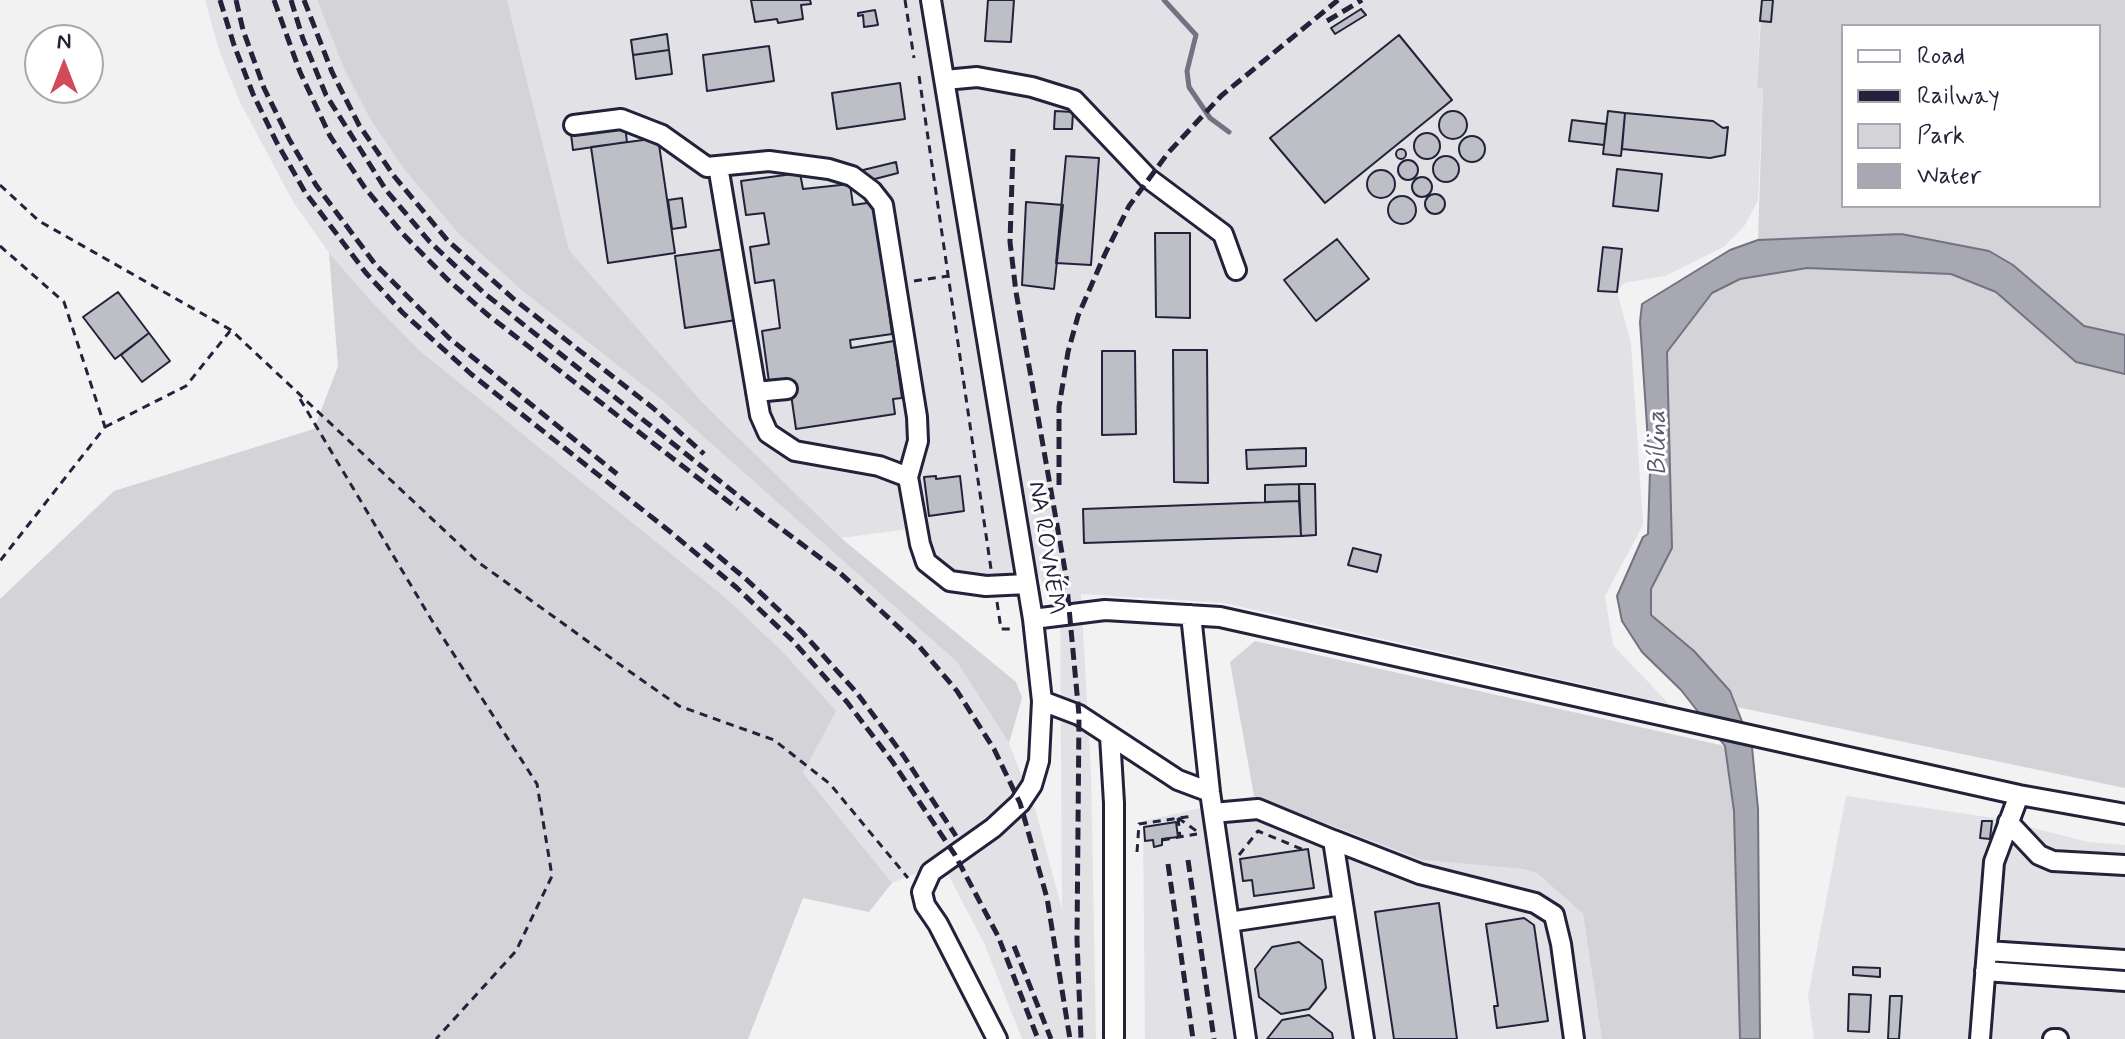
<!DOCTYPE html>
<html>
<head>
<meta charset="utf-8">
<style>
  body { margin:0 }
  #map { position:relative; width:2125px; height:1039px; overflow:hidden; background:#f2f2f3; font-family:Mynerve,sans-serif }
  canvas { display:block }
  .legend { position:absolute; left:1841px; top:24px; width:260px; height:184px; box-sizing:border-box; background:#fff; border:2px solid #a7a7b1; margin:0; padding:10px 14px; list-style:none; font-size:24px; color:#22223b }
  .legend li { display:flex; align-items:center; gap:16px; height:40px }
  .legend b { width:40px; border:2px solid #a7a7b1 }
  .north { position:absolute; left:24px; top:24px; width:80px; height:80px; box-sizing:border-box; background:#fff; border:2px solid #a7a7b1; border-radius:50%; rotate:0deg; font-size:22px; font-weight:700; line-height:32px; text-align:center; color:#22223b }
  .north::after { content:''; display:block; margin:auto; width:28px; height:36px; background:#d1495b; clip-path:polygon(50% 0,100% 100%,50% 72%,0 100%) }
</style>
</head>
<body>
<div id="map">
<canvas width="2125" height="1039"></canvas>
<ul class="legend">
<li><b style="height:10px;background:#fff"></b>Road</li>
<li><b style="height:10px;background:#22223b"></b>Railway</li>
<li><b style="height:22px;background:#d3d3d8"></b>Park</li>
<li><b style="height:22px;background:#a8a8b2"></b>Water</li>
</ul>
<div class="north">N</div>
</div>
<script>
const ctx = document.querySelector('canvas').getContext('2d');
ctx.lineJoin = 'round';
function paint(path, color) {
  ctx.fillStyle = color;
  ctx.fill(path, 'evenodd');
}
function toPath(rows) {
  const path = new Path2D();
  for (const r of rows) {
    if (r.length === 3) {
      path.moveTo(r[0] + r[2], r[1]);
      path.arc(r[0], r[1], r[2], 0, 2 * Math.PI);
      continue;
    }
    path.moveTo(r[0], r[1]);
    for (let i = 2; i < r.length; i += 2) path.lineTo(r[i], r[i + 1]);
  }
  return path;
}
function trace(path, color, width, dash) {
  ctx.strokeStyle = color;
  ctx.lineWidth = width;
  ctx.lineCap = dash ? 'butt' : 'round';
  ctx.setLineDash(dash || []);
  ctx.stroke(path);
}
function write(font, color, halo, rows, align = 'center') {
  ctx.font = font + ' Mynerve,sans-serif';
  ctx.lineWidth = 6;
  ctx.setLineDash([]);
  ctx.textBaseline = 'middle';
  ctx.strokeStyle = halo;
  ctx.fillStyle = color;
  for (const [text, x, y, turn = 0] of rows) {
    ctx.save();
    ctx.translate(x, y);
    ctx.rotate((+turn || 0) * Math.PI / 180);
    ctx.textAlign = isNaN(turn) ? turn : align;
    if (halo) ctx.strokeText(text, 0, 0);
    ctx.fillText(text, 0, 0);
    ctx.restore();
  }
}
const built = toPath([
  [205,0,317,0,343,66,370,119,404,169,457,232,661,399,957,662,1009,743,1036,812,1062,909,1060,593,1048,591,1035,570,986,577,951,570,935,559,924,527,841,538,702,402,569,250,507,0,1761,0,1757,86,1763,88,1758,200,1745,225,1725,246,1665,276,1624,283,1617,292,1631,343,1643,525,1605,596,1613,645,1669,704,1224,603,1081,594,1091,773,1096,1039,1022,1039,984,943,942,863,892,883,803,773,835,711,782,651,727,599,420,351,373,303,329,253,292,200,239,100,219,50],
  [1254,796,1423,860,1523,869,1537,873,1583,914,1602,1039,1145,1039,1143,821],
  [1846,796,1994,818,2088,842,2125,845,2125,1039,1814,1039,1808,996]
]);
const green = toPath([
  [317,0,507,0,569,250,702,402,841,538,1016,682,1022,698,1009,743,957,662,661,399,523,291,457,232,404,169,370,119,343,66],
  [1762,0,2125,0,2125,335,2084,326,2013,265,1989,251,1901,234,1758,240,1763,89,1757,87],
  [1843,26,2099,26,2099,206,1843,206],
  [329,253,373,303,420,351,727,599,782,651,836,711,803,773,892,883,869,912,803,898,748,1039,0,1039,0,599,114,491,314,429,338,366],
  [1807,268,1951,274,1996,292,2076,362,2125,374,2125,788,1737,707,1730,691,1651,616,1651,589,1672,548,1667,352,1712,293,1740,279],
  [1255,641,1725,746,1734,811,1740,1039,1602,1039,1583,914,1537,873,1523,869,1423,860,1254,796,1230,662]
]);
const water = toPath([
  [1901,234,1989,251,2013,265,2084,326,2125,335,2125,374,2076,362,1996,292,1951,274,1807,268,1740,279,1712,293,1667,352,1672,548,1651,589,1651,615,1694,651,1730,691,1752,747,1758,809,1760,1039,1740,1039,1734,811,1725,746,1681,690,1642,652,1622,621,1617,596,1643,537,1648,534,1650,471,1640,322,1642,304,1730,250,1758,240,1901,234]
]);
const stream = toPath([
  [1164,0,1196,35,1187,71,1189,87,1210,118,1229,132]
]);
const building = toPath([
  [751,0,810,0,811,4,801,5,803,19,778,23,777,19,755,22,751,0],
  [988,0,1014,0,1011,42,985,41,988,0],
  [1762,0,1773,0,1771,22,1760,21,1762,0],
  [1361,9,1366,15,1335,34,1331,28,1361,9],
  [875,10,878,25,864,27,863,15,858,16,858,13,875,10],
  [667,34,669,50,633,55,631,40,667,34],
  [1399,35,1452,100,1325,203,1270,138,1399,35],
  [769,46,774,81,707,91,703,55,769,46],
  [669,50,672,74,636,79,633,55,669,50],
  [900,83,905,119,837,129,832,93,900,83],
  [1055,111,1073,112,1072,129,1054,129,1055,111],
  [1608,111,1625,113,1621,156,1603,154,1608,111],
  [1453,125,14],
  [1625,113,1713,121,1723,128,1728,127,1725,155,1710,158,1622,149,1625,113],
  [1572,120,1606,124,1604,145,1569,141,1572,120],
  [625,126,627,142,573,150,571,134,625,126],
  [1427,146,13],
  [1472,149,13],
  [658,138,675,253,608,263,591,147,658,138],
  [1401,154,5],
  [1446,169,13],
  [1066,156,1099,158,1091,265,1056,263,1066,156],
  [1408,170,10],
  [896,162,898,173,871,180,859,171,896,162],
  [1617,169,1662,174,1658,211,1613,206,1617,169],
  [1381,184,14],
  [800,173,803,189,850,184,853,205,874,202,892,334,850,340,851,348,894,341,902,398,893,399,895,414,796,429,789,380,769,382,762,331,780,328,774,280,755,283,750,247,769,244,764,213,746,215,741,181,800,173],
  [1422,187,10],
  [1435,204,10],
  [1402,210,14],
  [682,198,686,227,672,229,668,200,682,198],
  [1026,202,1063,205,1054,289,1022,285,1026,202],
  [1155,233,1190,233,1190,318,1156,317,1155,233],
  [1337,239,1369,279,1316,321,1284,280,1337,239],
  [1603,247,1622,249,1617,292,1598,291,1603,247],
  [725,249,736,320,685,328,675,256,725,249],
  [118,292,149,333,115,359,83,317,118,292],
  [149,333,170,361,142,382,121,355,149,333],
  [1173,350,1207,350,1208,483,1174,482,1173,350],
  [1102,351,1135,351,1136,434,1102,435,1102,351],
  [1306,448,1306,466,1247,469,1246,450,1306,448],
  [936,476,936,479,960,476,964,511,929,516,924,477,936,476],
  [1299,484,1299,501,1265,502,1265,485,1299,484],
  [1299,484,1315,484,1316,535,1301,536,1299,484],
  [1299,501,1301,536,1084,543,1083,509,1299,501],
  [1353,548,1381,555,1377,572,1348,565,1353,548],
  [1982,821,1992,821,1990,839,1980,838,1982,821],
  [1176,822,1178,837,1162,839,1162,845,1154,847,1153,840,1145,841,1144,827,1176,822],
  [1308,849,1314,888,1254,896,1252,880,1243,881,1240,859,1308,849],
  [1439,903,1457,1039,1394,1039,1375,912,1439,903],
  [1524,918,1534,925,1548,1021,1497,1028,1494,1006,1498,1006,1486,924,1524,918],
  [1299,942,1322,960,1326,988,1309,1009,1281,1014,1259,997,1255,969,1272,947,1299,942],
  [1853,967,1880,968,1880,977,1853,975,1853,967],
  [1849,994,1871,995,1869,1032,1848,1031,1849,994],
  [1890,996,1902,996,1899,1039,1888,1039,1890,996],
  [1309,1015,1332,1033,1333,1039,1267,1039,1282,1020,1309,1015]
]);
const path = toPath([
  [905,0,914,58],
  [919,76,991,569],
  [0,185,39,221,231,330,478,562,626,669,679,706,774,740,830,784,908,878],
  [0,246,64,302,105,427,0,561],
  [914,281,948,276],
  [300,399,431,619,537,784,552,876,516,951,436,1039],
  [105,427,186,386,230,331],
  [997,602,1001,629,1014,629],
  [1178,818,1198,832],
  [1178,818,1180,837],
  [1162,840,1197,834],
  [1137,852,1139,824,1193,816],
  [1239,855,1258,831,1304,850]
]);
const minor = toPath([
  [931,0,1033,619,1042,701,1039,761,1032,785,1020,803,993,828,931,872,922,892,925,905,938,924,997,1039],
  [945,80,977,77,1032,87,1074,100,1148,178,1223,234,1236,270],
  [574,125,621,119,662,135,707,167,769,161,829,169,852,176,872,191,883,205,917,417,918,441,908,477,920,544,926,562,950,581,986,586,1027,584],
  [718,166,760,415,768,433,795,451,879,466,908,477],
  [756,392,787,389],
  [1191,615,1210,792,1246,1039],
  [1033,619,1105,610,1220,617,2019,795,2125,814],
  [1042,701,1079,715,1178,780,1210,792],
  [1110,736,1114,803,1114,1037],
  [1213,813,1258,809,1333,840,1364,1039],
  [2008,822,2039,855,2053,861,2125,865],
  [1333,840,1420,874,1535,903,1554,915,1561,944,1574,1039],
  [1229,922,1343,905],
  [1987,951,2125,960],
  [1985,971,2125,981],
  [1980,1039,1994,862,2019,795],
  [2053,1039,2058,1039]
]);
const rail = toPath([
  [220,0,234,45,253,94,277,143,305,192,366,273,403,313,471,374,673,534,737,588,793,641,847,702,892,761,955,855,998,936,1038,1039],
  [236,0,243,30,264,88,289,139,316,185,375,264,449,338,617,474],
  [274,0,300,72,330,136,365,188,403,234,448,280,488,315,738,509],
  [291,0,303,39,326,95,386,190,429,241,484,293,760,513,838,571,919,646,957,691,994,749,1020,803,1026,824,1047,898,1070,1039],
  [304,0,332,72,359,125,394,176,448,241,515,300,653,408,704,454],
  [1327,21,1362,0],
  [1013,149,1010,242,1016,292,1066,576,1079,715,1077,940,1081,1039],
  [1059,485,1059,407,1068,352,1078,316,1105,254,1129,206,1168,153,1221,96,1338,0],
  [704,544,746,579,802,632,857,693,903,755,956,836],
  [1188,860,1214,1039],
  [1168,864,1193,1039],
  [1014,946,1051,1039]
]);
const streetNames = [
  ["NA ROVNÉM",1045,548,81]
];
const waterNames = [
  ["Bílina",1659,443,-91]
];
paint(built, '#e2e2e6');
paint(green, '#d3d3d8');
paint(water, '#a8a8b2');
trace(water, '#727282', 2);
trace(stream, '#727282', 5);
paint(building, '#bebec6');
trace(building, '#22223b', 2);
trace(minor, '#22223b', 24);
trace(path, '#22223b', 3, [8, 6]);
trace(minor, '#fff', 18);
trace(rail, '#22223b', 5, [12, 6]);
write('24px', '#22223b', '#fff', streetNames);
write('italic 26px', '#58586b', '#fff', waterNames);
</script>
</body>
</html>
